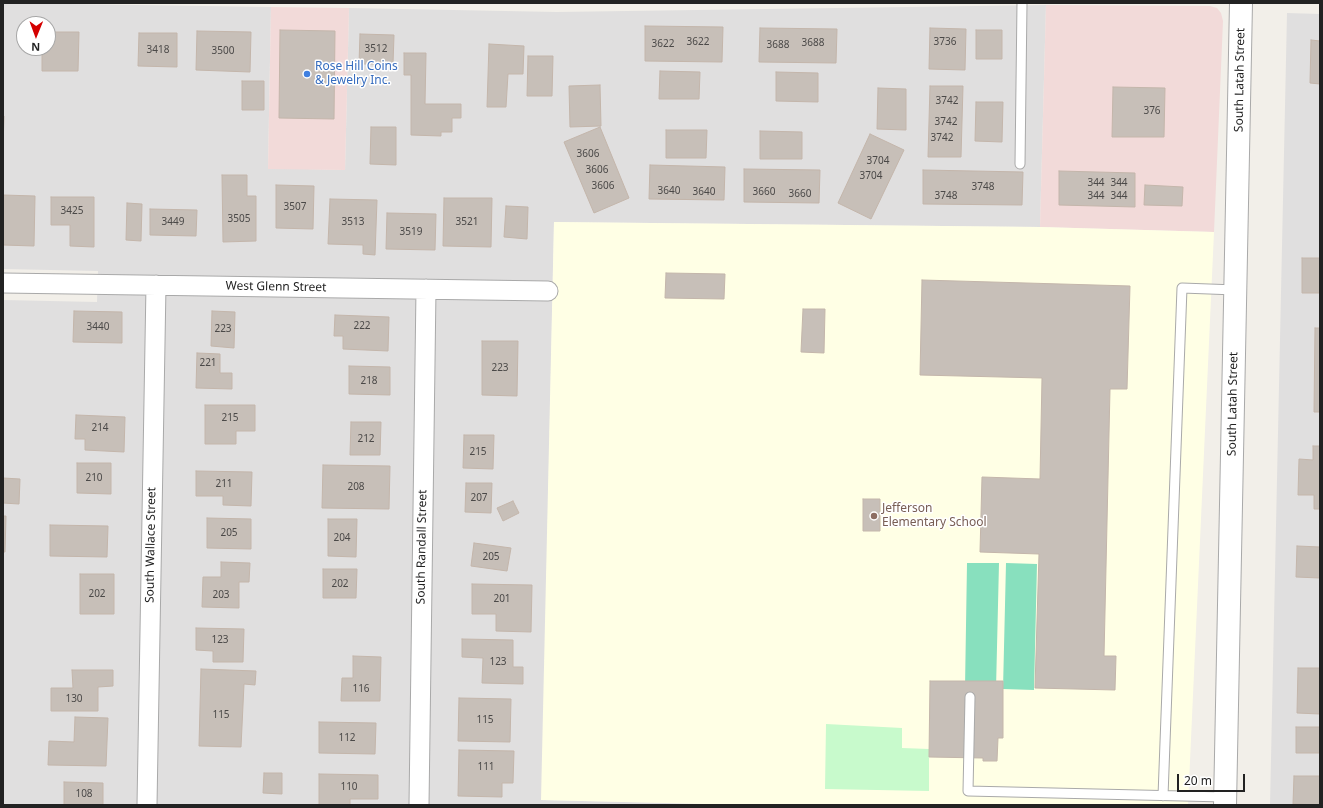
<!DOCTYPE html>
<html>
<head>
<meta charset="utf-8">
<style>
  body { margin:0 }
  #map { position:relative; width:1323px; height:808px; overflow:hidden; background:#f2efe9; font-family:"Noto Sans",sans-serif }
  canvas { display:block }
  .frame { position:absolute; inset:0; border:4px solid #222; pointer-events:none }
  .north { position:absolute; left:16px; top:16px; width:40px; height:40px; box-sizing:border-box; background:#fff; border:1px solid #a7a7a7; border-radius:50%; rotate:181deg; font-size:11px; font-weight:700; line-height:16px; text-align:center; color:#222 }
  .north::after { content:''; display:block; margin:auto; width:14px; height:18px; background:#d40000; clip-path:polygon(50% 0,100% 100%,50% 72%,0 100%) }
  .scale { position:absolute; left:1177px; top:774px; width:68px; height:18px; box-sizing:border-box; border:2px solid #222; border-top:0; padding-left:5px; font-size:12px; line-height:14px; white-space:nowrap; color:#222; -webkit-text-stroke:3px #fff; paint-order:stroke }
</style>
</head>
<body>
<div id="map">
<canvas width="1323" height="808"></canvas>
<div class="frame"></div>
<div class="north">N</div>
<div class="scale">20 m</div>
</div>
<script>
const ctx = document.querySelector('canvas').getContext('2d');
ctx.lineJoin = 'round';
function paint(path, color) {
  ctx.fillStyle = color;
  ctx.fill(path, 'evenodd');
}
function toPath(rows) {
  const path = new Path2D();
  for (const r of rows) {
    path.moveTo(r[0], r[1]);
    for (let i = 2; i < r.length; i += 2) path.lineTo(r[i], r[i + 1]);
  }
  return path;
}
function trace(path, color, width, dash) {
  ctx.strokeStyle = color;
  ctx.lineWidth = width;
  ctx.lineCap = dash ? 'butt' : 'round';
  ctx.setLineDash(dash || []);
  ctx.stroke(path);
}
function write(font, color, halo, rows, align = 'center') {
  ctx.font = font + ' "Noto Sans",sans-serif';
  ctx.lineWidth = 3;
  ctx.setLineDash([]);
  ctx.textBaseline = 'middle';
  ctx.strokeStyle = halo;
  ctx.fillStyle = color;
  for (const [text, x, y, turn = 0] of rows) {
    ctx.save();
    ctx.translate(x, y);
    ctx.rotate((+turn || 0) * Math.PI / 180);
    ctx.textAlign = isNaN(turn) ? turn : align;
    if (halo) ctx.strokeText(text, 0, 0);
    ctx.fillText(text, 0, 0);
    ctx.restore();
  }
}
const residential = toPath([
  [3,3,271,7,268,168,345,170,349,8,557,12,1046,5,1040,227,554,222,542,800,747,805,3,805,3,300,97,302,98,271,3,269],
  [24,24,48,24,48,48,24,48],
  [1287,13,1320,14,1320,805,1270,805]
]);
const commercial = toPath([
  [1046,5,1210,6,1217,8,1221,13,1223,21,1214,232,1040,227],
  [271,7,349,8,345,170,268,169]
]);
const education = toPath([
  [554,222,1040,227,1214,232,1188,805,747,805,541,800]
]);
const park = toPath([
  [826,724,902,728,902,748,929,749,929,791,825,789]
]);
const pitch = toPath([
  [967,563,999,563,996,689,965,688],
  [1006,563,1037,564,1034,690,1003,689]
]);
const building = toPath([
  [645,26,723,27,722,62,645,61,645,26],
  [760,28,837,29,836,63,759,62,760,28],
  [930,28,966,29,965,70,929,69,930,28],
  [280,30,335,31,334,119,279,118,280,30],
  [976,30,1002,30,1002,59,976,59,976,30],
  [197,31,251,32,250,72,196,70,197,31],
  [48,32,79,32,78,71,42,71,42,48,48,48,48,32],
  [139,33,177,33,177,67,138,66,139,33],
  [360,34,394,35,393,64,359,64,360,34],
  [1311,40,1320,41,1320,84,1310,83,1311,40],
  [489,44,524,46,523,74,508,74,506,107,487,107,489,44],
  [404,53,426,53,425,104,461,104,461,118,452,118,452,132,441,132,441,136,411,135,411,75,404,75,404,53],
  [528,56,553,56,552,96,527,96,528,56],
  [660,71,700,72,699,99,659,99,660,71],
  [776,72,818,73,818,102,776,101,776,72],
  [242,81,264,81,264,110,242,110,242,81],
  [600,85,601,126,570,127,569,86,600,85],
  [930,86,963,86,961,157,928,157,930,86],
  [1113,87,1165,88,1164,137,1112,137,1113,87],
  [878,88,906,89,906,130,877,129,878,88],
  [976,102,1003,102,1002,142,975,141,976,102],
  [3,116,4,116,3,147,3,116],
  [371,127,396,127,396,165,370,164,371,127],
  [600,127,629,198,594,213,564,142,600,127],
  [666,130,707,130,706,158,666,158,666,130],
  [760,131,802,132,802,159,760,159,760,131],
  [870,134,904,150,871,219,838,203,870,134],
  [650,165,725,167,724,200,649,199,650,165],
  [744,169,820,170,819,203,744,202,744,169],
  [923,170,1023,172,1022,205,923,204,923,170],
  [1059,171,1135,173,1135,207,1059,205,1059,171],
  [222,175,247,175,247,196,256,196,256,241,223,242,222,175],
  [276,185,314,186,313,229,276,228,276,185],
  [1145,185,1183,187,1182,206,1144,205,1145,185],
  [3,195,35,196,34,246,3,245,3,195],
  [51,197,94,197,94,247,70,246,70,225,51,225,51,197],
  [444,198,492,198,491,247,443,246,444,198],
  [330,199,377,200,375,255,363,254,363,245,328,244,330,199],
  [127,203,142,204,141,241,126,240,127,203],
  [506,206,528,207,527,239,504,237,506,206],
  [150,209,197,210,196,236,150,235,150,209],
  [387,213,436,214,435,250,386,249,387,213],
  [1302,258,1320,258,1320,293,1302,293,1302,258],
  [666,273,725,274,724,299,665,298,666,273],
  [922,280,1130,286,1127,389,1110,389,1104,656,1116,656,1115,690,1035,688,1039,554,980,552,982,477,1040,479,1042,378,920,375,922,280],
  [803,309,825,309,824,353,801,352,803,309],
  [74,311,122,312,122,343,73,342,74,311],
  [212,311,235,312,234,348,211,346,212,311],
  [335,315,389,317,388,351,343,349,343,336,334,336,335,315],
  [1315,328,1320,328,1320,412,1314,412,1315,328],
  [482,341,518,341,517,396,482,395,482,341],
  [197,353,220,354,220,373,232,373,232,389,196,388,197,353],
  [349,366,390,367,390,395,349,394,349,366],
  [205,405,255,405,255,431,236,431,236,444,205,444,205,405],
  [76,415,125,417,124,452,85,450,85,439,75,439,76,415],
  [351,422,381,422,380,455,350,455,351,422],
  [464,435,494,435,493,469,463,468,464,435],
  [1313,446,1320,446,1320,509,1314,509,1314,495,1298,495,1299,459,1313,460,1313,446],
  [77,463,111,463,111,494,77,493,77,463],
  [323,465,390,466,389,509,322,508,323,465],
  [196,471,252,472,251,506,223,505,223,496,196,496,196,471],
  [3,478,20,479,19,504,3,503,3,478],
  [466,483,492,483,491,513,465,512,466,483],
  [863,499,880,499,880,531,863,531,863,499],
  [513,501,519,513,503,521,497,508,513,501],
  [3,516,6,516,5,552,3,552,3,516],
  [207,518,251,519,251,549,207,548,207,518],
  [328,519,357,519,356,557,328,556,328,519],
  [50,525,108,526,107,557,50,556,50,525],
  [474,543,511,548,507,571,471,566,474,543],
  [1297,546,1320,547,1320,578,1296,577,1297,546],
  [221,562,250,563,249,582,239,582,239,608,202,607,203,577,221,577,221,562],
  [323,569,357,569,356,598,323,598,323,569],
  [80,574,114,574,114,614,80,614,80,574],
  [472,584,532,585,531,632,496,631,496,614,472,614,472,584],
  [196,628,244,629,243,662,213,662,213,651,196,650,196,628],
  [462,639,513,640,513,667,523,667,523,684,482,683,483,658,462,657,462,639],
  [353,656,381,657,380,701,341,701,342,678,353,678,353,656],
  [1298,668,1320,668,1320,714,1297,713,1298,668],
  [201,669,256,671,255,685,244,684,241,747,199,746,201,669],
  [72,670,113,670,113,686,98,687,98,711,51,711,51,688,73,688,72,670],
  [930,681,1003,681,1003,738,998,738,997,761,983,761,983,758,929,757,930,681],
  [459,698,511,699,510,742,458,741,459,698],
  [75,717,108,718,106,766,48,765,49,741,74,742,75,717],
  [319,722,376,723,375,754,319,753,319,722],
  [1296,727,1320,727,1320,753,1296,753,1296,727],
  [459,750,514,751,513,783,502,783,502,797,458,796,459,750],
  [264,773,282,773,282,794,263,793,264,773],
  [319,774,378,775,378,799,350,799,350,805,319,805,319,774],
  [1294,776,1320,776,1320,805,1293,804,1294,776],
  [64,782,103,783,103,805,64,805,64,782]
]);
const service = toPath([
  [1020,164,1022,3],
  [970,697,968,791,1225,797],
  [1163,796,1182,288,1236,290]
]);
const minor = toPath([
  [3,283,548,291],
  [147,805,156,285],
  [419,805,426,289]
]);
const tertiary = toPath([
  [1225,805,1241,3]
]);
const markers = [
  [307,74,4,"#3f7fe0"],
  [874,516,4,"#8d6e63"]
];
const numberNames = [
  ["3622",698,42],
  ["3736",945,42],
  ["3688",813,43],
  ["3622",663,44],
  ["3688",778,45],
  ["3512",376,49],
  ["3418",158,50],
  ["3500",223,51],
  ["3742",947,101],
  ["376",1152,111],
  ["3742",946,122],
  ["3742",942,138],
  ["3606",588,154],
  ["3704",878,161],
  ["3606",597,170],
  ["3704",871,176],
  ["344",1096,183],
  ["344",1119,183],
  ["3606",603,186],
  ["3748",983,187],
  ["3640",669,191],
  ["3640",704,192],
  ["3660",764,192],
  ["3660",800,194],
  ["3748",946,196],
  ["344",1096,196],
  ["344",1119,196],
  ["3507",295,207],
  ["3425",72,211],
  ["3505",239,219],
  ["3449",173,222],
  ["3513",353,222],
  ["3521",467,222],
  ["3519",411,232],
  ["222",362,326],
  ["3440",98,327],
  ["223",223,329],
  ["221",208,363],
  ["223",500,368],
  ["218",369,381],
  ["215",230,418],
  ["214",100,428],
  ["212",366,439],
  ["215",478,452],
  ["210",94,478],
  ["211",224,484],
  ["208",356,487],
  ["207",479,498],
  ["205",229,533],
  ["204",342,538],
  ["205",491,557],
  ["202",340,584],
  ["202",97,594],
  ["203",221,595],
  ["201",502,599],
  ["123",220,640],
  ["123",498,662],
  ["116",361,689],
  ["130",74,699],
  ["115",221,715],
  ["115",485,720],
  ["112",347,738],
  ["111",486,767],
  ["110",349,787],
  ["108",84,794]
];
const shopNames = [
  ["Rose Hill Coins",315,67],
  ["& Jewelry Inc.",315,81]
];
const streetNames = [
  ["South Latah Street",1240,80,-89],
  ["West Glenn Street",276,287,1],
  ["South Latah Street",1233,404,-89],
  ["South Wallace Street",151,545,-89],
  ["South Randall Street",422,547,-89]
];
const educationNames = [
  ["Jefferson",882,509],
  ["Elementary School",882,523]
];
paint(residential, '#e0dfdf');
paint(commercial, '#f2dad9');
paint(education, '#ffffe5');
paint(park, '#c8facc');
paint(pitch, '#88e0be');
paint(building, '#c7bfb8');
trace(building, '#c4b6ab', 1);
trace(service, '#a9a9a9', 11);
trace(minor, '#a9a9a9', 21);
trace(tertiary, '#a9a9a9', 24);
trace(service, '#fff', 9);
trace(minor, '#fff', 19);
trace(tertiary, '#fff', 22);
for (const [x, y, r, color] of markers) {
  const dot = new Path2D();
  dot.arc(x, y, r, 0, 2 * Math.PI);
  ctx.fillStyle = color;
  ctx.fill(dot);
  trace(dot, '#fff', 1.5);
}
write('10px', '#4b4948', null, numberNames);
write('12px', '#366cbe', '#fff', shopNames, 'left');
write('12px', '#222', '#fff', streetNames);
write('12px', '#785e54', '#fff', educationNames, 'left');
</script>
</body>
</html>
